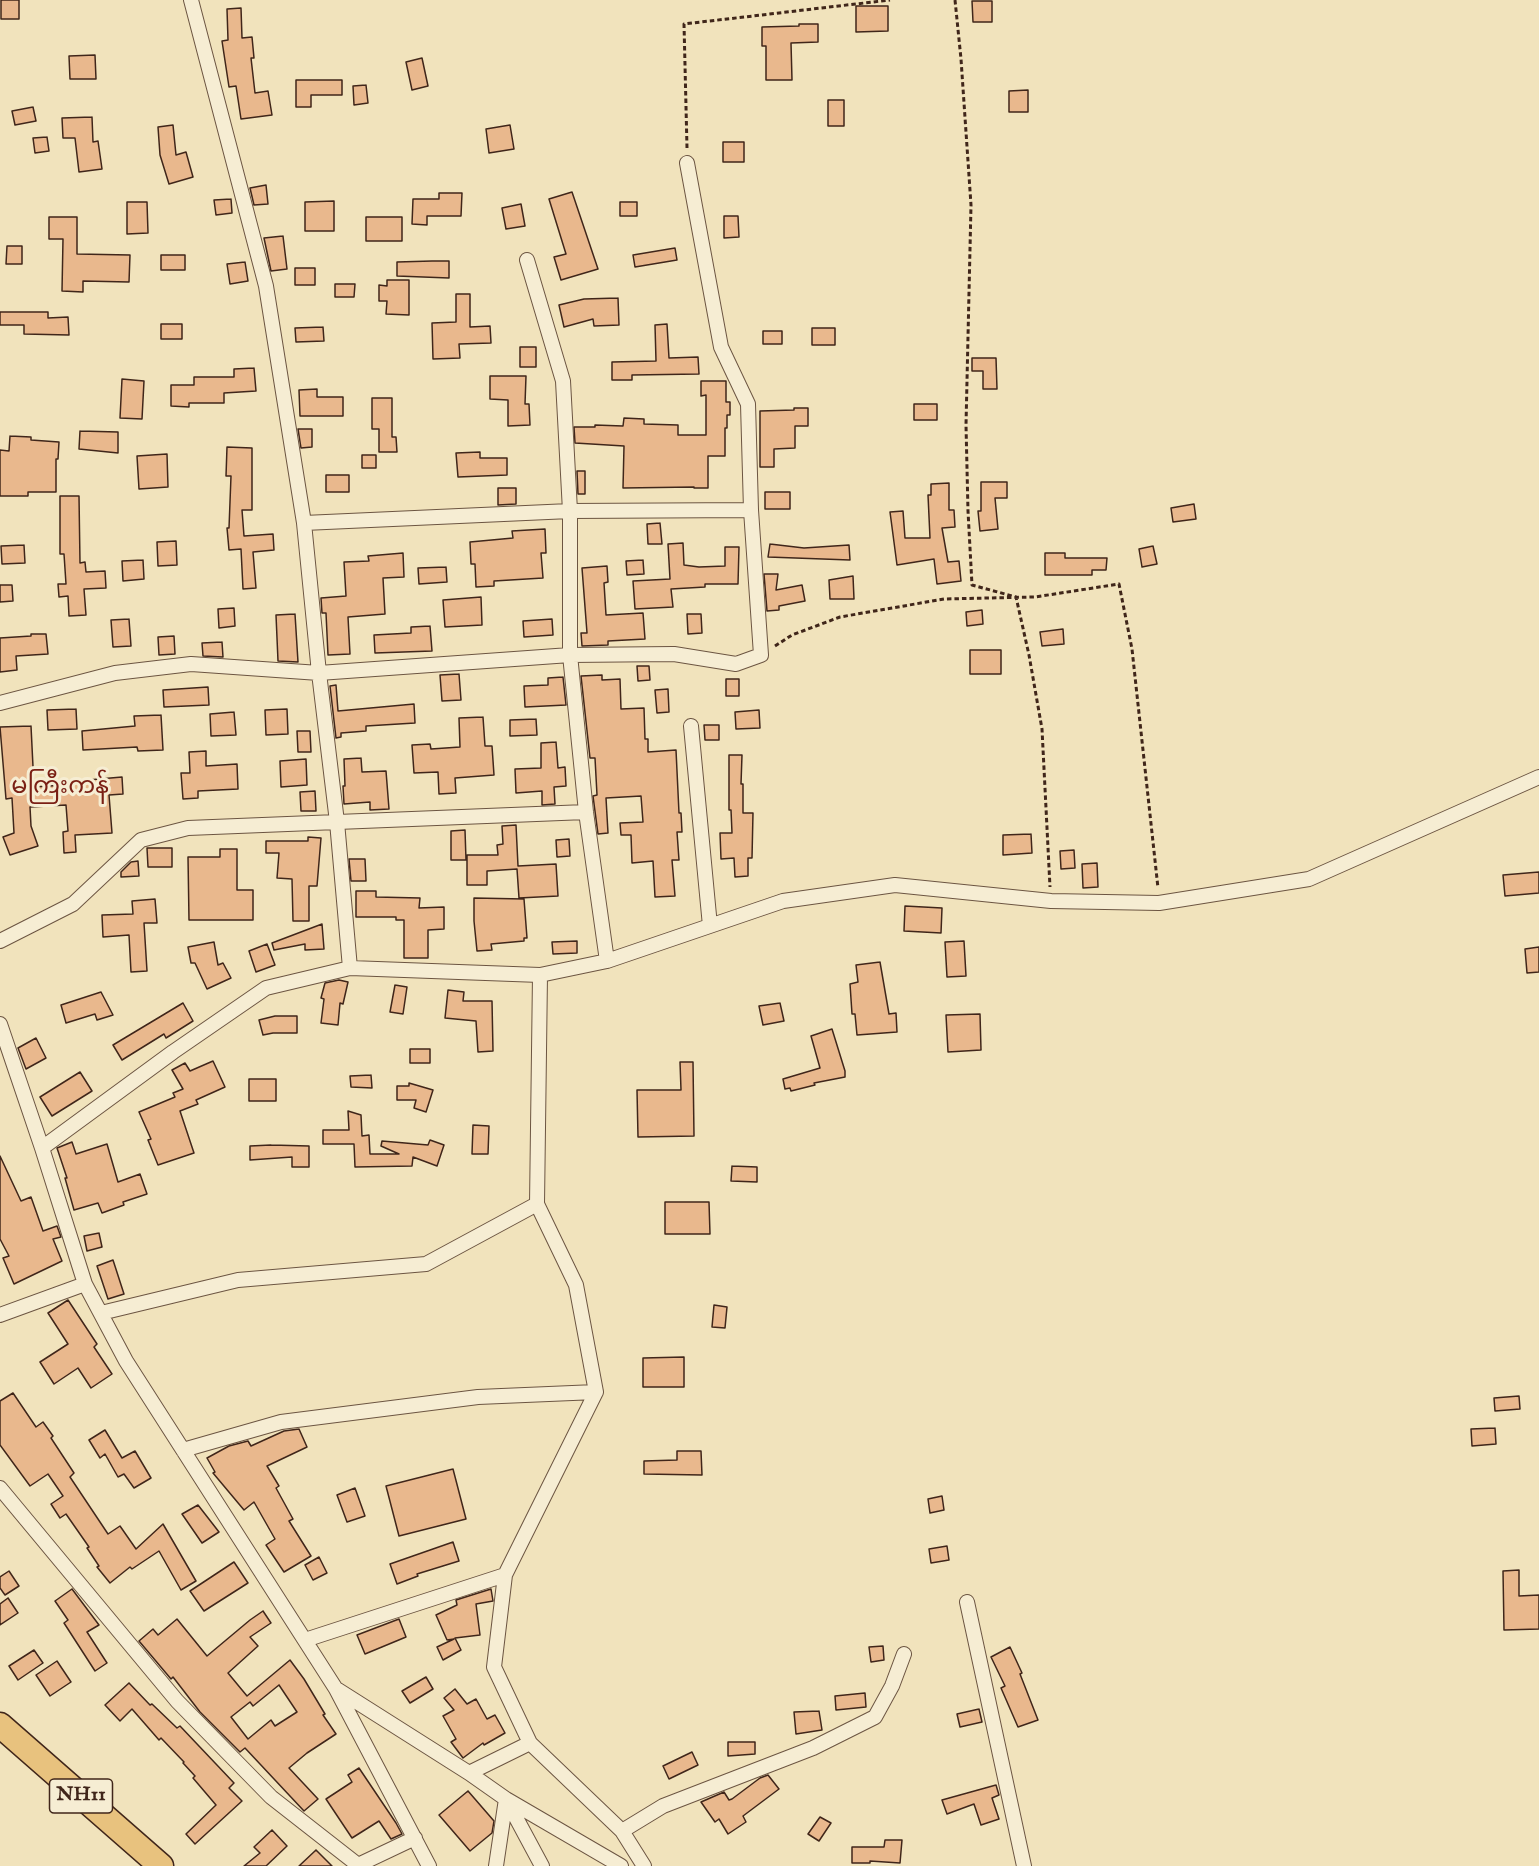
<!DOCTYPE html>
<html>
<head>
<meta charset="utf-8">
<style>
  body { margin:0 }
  canvas { display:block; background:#f1e3bc }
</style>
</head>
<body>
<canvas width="1539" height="1866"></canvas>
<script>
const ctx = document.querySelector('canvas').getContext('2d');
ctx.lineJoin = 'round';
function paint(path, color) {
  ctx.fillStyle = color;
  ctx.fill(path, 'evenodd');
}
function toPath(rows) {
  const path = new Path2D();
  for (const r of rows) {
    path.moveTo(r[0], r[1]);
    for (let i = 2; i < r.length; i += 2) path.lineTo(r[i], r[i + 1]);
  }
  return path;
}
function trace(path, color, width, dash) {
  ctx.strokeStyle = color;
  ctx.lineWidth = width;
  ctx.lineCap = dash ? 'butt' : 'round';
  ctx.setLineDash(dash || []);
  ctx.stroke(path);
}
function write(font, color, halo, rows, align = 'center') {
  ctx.font = font + ' "IM FELL English","Noto Sans Myanmar",serif';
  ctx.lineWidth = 6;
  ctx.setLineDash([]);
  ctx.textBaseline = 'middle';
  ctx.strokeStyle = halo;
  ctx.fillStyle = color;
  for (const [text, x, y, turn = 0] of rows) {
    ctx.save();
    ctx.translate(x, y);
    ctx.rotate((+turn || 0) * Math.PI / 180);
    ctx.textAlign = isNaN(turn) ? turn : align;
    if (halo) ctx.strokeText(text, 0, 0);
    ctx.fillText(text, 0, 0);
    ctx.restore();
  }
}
const building = toPath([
  [1,0,19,0,19,19,1,19,1,0],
  [972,1,992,1,992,22,973,22,972,1],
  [856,6,888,6,888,31,856,32,856,6],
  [241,8,242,38,252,37,254,58,251,58,255,93,268,91,272,115,241,119,236,86,229,87,222,41,228,40,227,9,241,8],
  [799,24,818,24,818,42,791,43,792,80,766,80,766,46,762,46,762,27,799,26,799,24],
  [95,55,96,79,70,79,69,56,95,55],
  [422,58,428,86,412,90,406,62,422,58],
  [296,80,342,80,342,95,311,95,311,107,296,107,296,80],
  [366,85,368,103,354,105,353,86,366,85],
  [1028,90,1028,112,1009,112,1009,91,1028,90],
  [828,100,844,100,844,126,828,126,828,100],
  [33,107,36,121,15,125,12,111,33,107],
  [92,117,93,142,98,141,102,169,79,172,75,138,63,138,62,118,92,117],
  [173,125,176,155,186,152,193,177,169,184,160,155,158,127,173,125],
  [510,125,514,149,489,153,486,129,510,125],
  [47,137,49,151,35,153,33,138,47,137],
  [723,142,744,142,744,162,723,162,723,142],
  [266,185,268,204,254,205,250,188,266,185],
  [572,192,598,269,561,280,554,257,566,254,549,199,572,192],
  [439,193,462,193,461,216,427,216,427,225,412,224,413,199,439,199,439,193],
  [231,199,232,213,216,215,214,200,231,199],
  [334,201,334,231,305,231,305,202,334,201],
  [127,202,147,202,148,233,127,234,127,202],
  [620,202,637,202,637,216,620,216,620,202],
  [521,204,525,226,506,229,502,208,521,204],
  [724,216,738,216,739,237,724,238,724,216],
  [49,217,77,217,77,254,130,255,129,282,83,281,83,292,62,291,63,239,49,239,49,217],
  [366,217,402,217,402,241,366,241,366,217],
  [283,236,287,269,271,271,264,238,283,236],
  [7,246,22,246,22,264,6,264,7,246],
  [675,248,677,260,635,267,633,255,675,248],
  [161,255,185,255,185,270,161,270,161,255],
  [432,261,449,261,449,278,397,276,397,262,432,261],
  [245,262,248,281,230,284,227,264,245,262],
  [295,268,315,268,315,285,295,285,295,268],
  [387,280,409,280,409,315,386,314,387,301,379,301,379,285,387,286,387,280],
  [335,284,355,284,354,297,335,297,335,284],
  [456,294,470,294,470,327,490,326,491,343,459,344,460,358,433,359,432,323,456,322,456,294],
  [618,298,619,325,594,326,593,319,564,327,559,305,584,299,618,298],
  [0,312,48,312,48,318,68,317,69,335,24,334,24,325,0,325,0,312],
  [161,324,182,324,182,339,161,339,161,324],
  [667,324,669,358,698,357,699,374,632,375,632,380,612,380,612,362,656,361,655,325,667,324],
  [323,327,324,341,296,342,295,328,323,327],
  [812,328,835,328,835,345,812,345,812,328],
  [763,331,782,331,782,344,763,344,763,331],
  [520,347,536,347,536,367,520,367,520,347],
  [972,358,996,358,997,389,983,389,983,371,972,371,972,358],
  [254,368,256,391,224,393,224,403,189,403,189,407,171,406,171,385,194,385,194,377,234,377,234,369,254,368],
  [490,376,526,376,525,404,529,404,530,425,508,426,508,400,490,399,490,376],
  [122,379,144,381,142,419,120,418,122,379],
  [701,381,726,381,726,402,730,402,730,415,727,415,727,428,725,428,725,456,708,456,708,488,694,488,694,487,623,488,624,446,575,443,574,427,595,427,595,425,623,426,624,418,644,419,644,424,678,425,678,435,706,435,706,395,701,396,701,381],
  [317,389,317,397,343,397,343,416,300,416,299,390,317,389],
  [372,398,392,398,392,437,396,437,397,452,379,452,379,429,372,429,372,398],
  [914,404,937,404,937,420,914,420,914,404],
  [794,408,808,408,808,426,795,426,795,448,774,449,774,467,760,467,760,411,794,410,794,408],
  [298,429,312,429,312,447,301,448,298,429],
  [80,431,118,432,118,453,79,449,80,431],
  [10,436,31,437,31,440,59,442,58,459,56,459,56,492,28,492,28,496,0,496,0,450,9,451,10,436],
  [227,447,252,448,252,510,242,510,244,536,273,534,274,550,253,552,256,588,243,589,241,549,229,550,227,528,229,528,231,476,226,476,227,447],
  [480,452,480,458,507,458,507,475,458,477,456,453,480,452],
  [167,454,168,487,139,489,137,456,167,454],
  [362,455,376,455,376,468,362,468,362,455],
  [577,471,585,471,585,494,578,494,577,471],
  [326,475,349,475,349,492,326,492,326,475],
  [981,482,1007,482,1007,498,995,498,998,529,980,531,978,511,981,511,981,482],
  [949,483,949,510,954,510,955,527,942,528,948,562,959,561,961,581,937,584,934,559,897,565,890,512,903,511,905,538,930,538,928,495,931,495,931,484,949,483],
  [498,488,516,488,516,504,498,505,498,488],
  [765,492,790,492,790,509,765,509,765,492],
  [60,496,79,496,80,563,85,562,86,572,105,571,106,588,84,589,86,615,69,616,68,596,59,597,58,584,66,584,64,554,60,554,60,496],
  [1194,504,1196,519,1173,522,1171,508,1194,504],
  [660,523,662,544,648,544,647,524,660,523],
  [545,529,546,553,541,553,543,578,494,581,494,586,476,587,475,564,471,564,470,542,513,538,512,531,545,529],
  [176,541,177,565,158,566,157,542,176,541],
  [683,543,684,565,699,567,725,566,725,547,739,547,738,584,705,584,705,587,671,589,673,607,635,609,633,581,670,579,668,544,683,543],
  [770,544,804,548,849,545,850,560,768,557,770,544],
  [24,545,25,563,2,564,1,546,24,545],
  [1153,546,1157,564,1142,567,1139,549,1153,546],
  [403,553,404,577,383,578,385,614,348,617,350,654,328,655,326,613,322,613,321,598,346,596,344,562,369,561,368,556,403,553],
  [1045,553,1065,553,1065,558,1107,558,1106,570,1092,570,1092,575,1045,575,1045,553],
  [143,560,144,579,123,581,122,561,143,560],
  [643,560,644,574,627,575,626,561,643,560],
  [607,566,608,582,604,583,606,615,643,613,645,639,608,641,608,645,582,646,581,633,587,633,582,568,607,566],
  [446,567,447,582,419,584,418,568,446,567],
  [764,574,778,574,776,590,802,585,805,601,779,606,779,610,767,611,764,574],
  [853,576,854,599,830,599,829,580,853,576],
  [0,585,12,585,13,601,0,602,0,585],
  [481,597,482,625,445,627,443,600,481,597],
  [234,608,235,626,219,628,218,609,234,608],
  [982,610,983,624,967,626,966,612,982,610],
  [295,614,298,662,278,661,276,615,295,614],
  [687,614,701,614,702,633,688,634,687,614],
  [129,619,131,646,113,647,111,620,129,619],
  [552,619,553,635,524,637,523,621,552,619],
  [430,626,432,651,375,653,374,635,411,633,411,627,430,626],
  [1063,629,1064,644,1042,646,1040,632,1063,629],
  [31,634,46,634,48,654,16,656,17,670,0,672,0,638,31,636,31,634],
  [174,636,175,654,159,655,158,637,174,636],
  [222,642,223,657,203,656,202,643,222,642],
  [970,650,1001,650,1001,674,970,674,970,650],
  [637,666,649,666,650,680,638,681,637,666],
  [459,674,461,700,442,701,440,675,459,674],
  [602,675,602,680,620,679,621,709,644,708,645,739,648,739,648,752,676,750,679,813,681,813,682,832,677,832,679,860,672,860,675,896,655,897,653,861,632,863,631,835,621,835,620,823,643,822,641,796,606,798,608,833,598,834,593,796,597,795,595,758,590,758,581,676,602,675],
  [563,677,566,705,525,707,524,686,548,685,548,678,563,677],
  [726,679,739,679,739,696,726,696,726,679],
  [336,685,338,711,414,704,415,723,366,726,366,731,341,733,341,737,336,738,330,686,336,685],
  [208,687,209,705,164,707,163,690,208,687],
  [668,689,669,712,657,713,655,690,668,689],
  [76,709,77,729,48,730,47,710,76,709],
  [287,709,288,734,266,735,265,710,287,709],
  [759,710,760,728,736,729,735,712,759,710],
  [234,712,236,735,211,736,210,714,234,712],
  [161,715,163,750,138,751,137,747,83,750,82,731,135,726,134,716,161,715],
  [483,717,485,746,492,746,494,775,455,778,456,793,439,794,438,772,414,773,412,745,430,744,431,749,460,747,459,718,483,717],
  [536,719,537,735,510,736,510,720,536,719],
  [704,725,719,725,719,740,705,740,704,725],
  [31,726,34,787,65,785,65,782,122,777,123,794,109,795,112,833,75,835,76,852,64,853,63,832,68,831,66,805,30,807,31,826,38,846,10,855,3,837,14,833,12,798,6,799,0,727,31,726],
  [297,731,310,731,311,752,298,752,297,731],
  [556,742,558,768,565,767,566,786,554,787,555,804,542,805,542,791,516,793,515,769,541,768,541,743,556,742],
  [206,751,206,766,237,764,238,789,198,791,198,798,183,799,181,773,190,773,189,752,206,751],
  [729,755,742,755,741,784,743,784,743,813,753,813,752,858,748,858,748,876,735,877,734,858,721,859,720,833,732,833,731,810,729,810,729,755],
  [361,758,362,772,386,771,389,809,370,810,370,802,344,804,343,786,345,786,344,759,361,758],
  [306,759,307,785,281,787,280,761,306,759],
  [315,791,316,811,301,811,300,792,315,791],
  [516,825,518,866,556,864,558,896,519,898,517,869,487,871,487,885,467,885,467,855,498,855,497,845,503,844,502,826,516,825],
  [465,830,466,860,451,860,451,831,465,830],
  [1031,834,1032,853,1003,855,1003,835,1031,834],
  [308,837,321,838,317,886,309,886,309,921,293,921,292,879,277,878,279,853,266,853,266,841,308,841,308,837],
  [569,839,570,856,557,857,556,840,569,839],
  [147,848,172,848,172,867,148,867,147,848],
  [220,849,237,849,237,890,253,890,253,920,189,920,188,857,220,857,220,849],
  [1074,850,1075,868,1061,869,1060,851,1074,850],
  [349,859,365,859,366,881,351,881,349,859],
  [138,861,139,876,121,877,121,872,131,862,138,861],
  [1097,863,1098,887,1083,888,1082,864,1097,863],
  [1539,872,1539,893,1505,896,1503,875,1539,872],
  [356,891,376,891,376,897,420,898,419,908,444,907,444,929,428,930,428,958,404,958,404,920,396,920,396,917,356,917,356,891],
  [474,898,524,899,527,938,524,938,524,941,491,944,492,950,477,951,474,921,474,898],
  [155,899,157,923,144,923,147,971,131,972,129,935,103,937,102,915,133,914,132,901,155,899],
  [905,906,942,908,941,933,904,931,905,906],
  [322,924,324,949,305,950,305,944,274,950,272,943,322,924],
  [577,941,577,953,553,954,552,942,577,941],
  [964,941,966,976,947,977,945,942,964,941],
  [214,942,218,965,223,963,231,978,207,989,195,963,191,963,188,947,214,942],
  [267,944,275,965,256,972,249,951,267,944],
  [1539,947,1539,972,1527,973,1525,949,1539,947],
  [880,962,889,1014,896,1013,897,1032,857,1035,855,1014,852,1014,850,984,858,982,856,965,880,962],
  [339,980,348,982,343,1004,340,1003,338,1025,321,1023,324,999,321,998,325,983,339,980],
  [395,985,407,987,403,1014,390,1012,395,985],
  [448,990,464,992,463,1001,492,1001,493,1051,478,1052,476,1021,445,1018,448,990],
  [101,992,113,1015,97,1020,95,1014,66,1023,61,1005,101,992],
  [183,1003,193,1021,166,1038,164,1034,122,1060,113,1045,183,1003],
  [780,1003,784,1021,763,1025,759,1006,780,1003],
  [980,1014,981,1050,948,1052,946,1015,980,1014],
  [275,1016,297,1016,297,1033,273,1033,263,1035,259,1020,275,1016],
  [832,1029,845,1071,845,1077,814,1083,815,1085,791,1091,790,1088,785,1089,783,1079,820,1068,811,1036,832,1029],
  [36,1038,46,1058,26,1069,18,1048,36,1038],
  [410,1049,430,1049,430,1063,410,1063,410,1049],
  [213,1061,225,1087,196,1100,198,1104,180,1111,194,1153,158,1165,148,1140,151,1139,139,1112,175,1097,173,1093,183,1089,172,1070,185,1063,190,1071,213,1061],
  [680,1062,693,1062,694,1136,638,1137,637,1090,681,1090,680,1062],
  [80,1072,92,1091,52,1116,40,1097,80,1072],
  [371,1075,372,1088,351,1087,350,1076,371,1075],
  [249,1079,276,1079,276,1101,249,1101,249,1079],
  [409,1083,433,1090,426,1112,414,1108,416,1100,397,1100,397,1086,409,1086,409,1083],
  [348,1111,361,1115,362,1136,369,1135,370,1154,399,1154,381,1146,382,1141,428,1145,430,1140,444,1145,437,1166,413,1157,412,1166,355,1167,354,1144,323,1144,323,1130,349,1130,348,1111],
  [473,1125,489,1126,488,1154,472,1154,473,1125],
  [72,1142,76,1154,107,1144,118,1182,140,1174,147,1194,123,1202,124,1205,102,1213,98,1203,74,1210,65,1178,67,1178,57,1148,72,1142],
  [271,1145,309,1146,309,1167,292,1167,292,1157,250,1160,250,1146,271,1145],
  [0,1156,21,1201,31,1197,43,1231,57,1226,61,1237,53,1239,62,1261,14,1284,3,1258,9,1256,0,1239,0,1156],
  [732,1166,757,1167,757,1182,731,1181,732,1166],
  [665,1202,709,1202,710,1234,665,1234,665,1202],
  [99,1233,102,1247,87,1251,84,1236,99,1233],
  [113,1260,124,1294,108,1299,97,1266,113,1260],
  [68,1300,97,1344,94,1347,112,1374,91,1388,78,1368,54,1384,40,1362,68,1344,48,1313,68,1300],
  [714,1305,727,1307,725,1328,712,1327,714,1305],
  [684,1357,684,1387,643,1387,643,1358,684,1357],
  [13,1393,36,1427,43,1422,53,1436,51,1438,74,1473,70,1477,108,1534,120,1526,136,1549,163,1524,196,1581,181,1590,159,1551,132,1569,130,1567,110,1583,97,1567,99,1566,87,1548,89,1547,66,1514,60,1518,51,1504,63,1496,48,1474,30,1486,0,1445,0,1401,13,1393],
  [1519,1396,1520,1409,1495,1411,1494,1398,1519,1396],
  [1495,1428,1496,1444,1472,1446,1471,1429,1495,1428],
  [299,1429,307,1447,267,1466,279,1486,276,1488,293,1519,289,1521,311,1556,284,1572,266,1545,275,1539,254,1502,244,1510,213,1473,215,1472,207,1458,229,1446,248,1441,251,1446,284,1431,299,1429],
  [105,1430,122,1458,135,1451,151,1478,134,1488,124,1474,118,1477,105,1454,100,1458,89,1440,105,1430],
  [677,1451,701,1451,702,1475,644,1474,644,1461,677,1460,677,1451],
  [453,1469,466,1519,399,1536,386,1486,453,1469],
  [355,1488,365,1516,347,1522,337,1495,355,1488],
  [942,1496,944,1510,930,1513,928,1499,942,1496],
  [198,1505,219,1532,202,1543,182,1514,198,1505],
  [453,1542,459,1561,417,1574,418,1576,397,1584,390,1564,453,1542],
  [947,1546,949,1560,931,1563,929,1549,947,1546],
  [319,1557,327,1573,313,1580,305,1565,319,1557],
  [234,1562,248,1583,204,1611,190,1591,234,1562],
  [1519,1570,1519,1596,1539,1595,1539,1629,1504,1630,1503,1571,1519,1570],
  [9,1571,19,1586,5,1595,0,1588,0,1577,9,1571],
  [72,1589,99,1625,87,1632,107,1663,95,1671,64,1623,68,1620,55,1601,72,1589],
  [491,1589,493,1601,476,1604,480,1635,455,1638,461,1650,443,1660,437,1647,454,1639,447,1640,436,1615,457,1605,456,1600,491,1589],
  [8,1598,18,1613,0,1625,0,1604,8,1598],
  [263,1611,271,1623,250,1637,258,1646,228,1673,247,1696,290,1660,304,1679,325,1714,323,1715,336,1734,307,1753,289,1768,318,1799,304,1811,245,1748,240,1752,200,1712,173,1677,171,1679,139,1641,153,1629,158,1635,177,1619,207,1656,250,1620,263,1611],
  [279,1685,297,1712,275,1726,271,1720,248,1739,231,1717,250,1702,253,1706,279,1685],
  [399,1619,406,1637,365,1654,357,1635,399,1619],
  [883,1646,884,1660,871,1662,869,1647,883,1646],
  [1010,1647,1022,1673,1020,1674,1038,1720,1018,1727,1001,1688,1005,1686,991,1657,1010,1647],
  [34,1650,43,1663,18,1680,9,1666,34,1650],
  [57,1661,71,1682,50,1696,36,1675,57,1661],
  [426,1677,433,1689,410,1703,402,1691,426,1677],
  [129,1683,150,1705,152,1704,177,1728,180,1726,234,1783,229,1788,242,1801,195,1844,186,1834,216,1805,193,1778,195,1776,183,1763,184,1762,161,1738,159,1740,132,1709,120,1721,105,1705,129,1683],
  [455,1689,467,1704,476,1699,487,1719,495,1715,505,1733,484,1745,483,1743,463,1758,451,1742,456,1739,443,1716,454,1710,444,1698,455,1689],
  [865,1693,866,1707,836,1710,835,1696,865,1693],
  [979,1709,982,1722,960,1727,957,1714,979,1709],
  [819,1711,822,1730,796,1734,794,1712,819,1711],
  [728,1742,755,1742,755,1754,728,1756,728,1742],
  [692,1752,698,1765,669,1779,663,1766,692,1752],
  [359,1768,396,1823,402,1834,391,1839,379,1821,352,1838,326,1799,352,1782,348,1775,359,1768],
  [768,1775,779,1789,743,1816,746,1822,728,1834,719,1819,715,1822,701,1802,724,1792,729,1800,732,1799,760,1778,768,1775],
  [996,1785,999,1795,992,1798,999,1819,981,1825,974,1804,947,1814,942,1800,996,1785],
  [468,1791,494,1821,492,1833,470,1851,439,1815,468,1791],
  [820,1817,831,1823,819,1841,808,1834,820,1817],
  [272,1830,287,1846,266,1866,244,1866,260,1853,254,1847,272,1830],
  [885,1840,902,1840,900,1863,870,1861,870,1863,852,1863,852,1847,884,1847,885,1840],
  [316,1850,332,1866,299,1866,316,1850]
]);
const path = toPath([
  [955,0,961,59,971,205,966,425,968,511,972,585,1016,597,1029,655,1042,729,1050,887],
  [687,148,684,24,890,0],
  [775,646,792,635,840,617,944,599,1035,597,1119,584,1132,649,1158,888]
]);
const street = toPath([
  [191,0,266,286,304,523,319,673,337,822,350,968],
  [527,260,563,381,570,511,570,655,586,812,607,961],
  [304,523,570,511,751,510],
  [0,703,115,673,191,664,319,673,570,655,674,654,736,664,761,655,751,510,748,404,721,347,687,163],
  [691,726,710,926],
  [0,941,73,904,141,840,188,828,586,812],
  [0,1024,42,1148,85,1284,126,1361,336,1689,429,1866],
  [42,1148,173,1052,266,988,350,968,540,975,607,961,783,901,895,885,1051,901,1159,903,1309,879,1539,777],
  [101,1313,238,1280,426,1264,537,1204],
  [0,1315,85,1284],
  [183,1450,281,1422,478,1397,596,1392],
  [0,1488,177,1701,271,1797,358,1865,415,1838],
  [967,1602,1024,1866],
  [305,1640,505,1575],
  [338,1690,469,1773,506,1799,621,1866],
  [530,1743,494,1667,505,1575,596,1392,576,1285,537,1204,540,975],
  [469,1773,530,1743,622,1831,663,1806,813,1748,875,1717,892,1686,904,1654],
  [506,1799,542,1866],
  [622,1831,644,1866],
  [496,1866,506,1799]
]);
const highway = toPath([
  [0,1725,161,1866]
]);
const shields = [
  [81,1796,63]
];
const shieldNames = [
  ["NH11",81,1796]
];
const quarterNames = [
  ["မကြီးကန်",60,788]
];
paint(building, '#e9b88d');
trace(building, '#40261a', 1.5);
trace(street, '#6c5542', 16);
trace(highway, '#40261a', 27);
trace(path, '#40261a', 3, [4.5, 3]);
trace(street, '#f6edd3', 14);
trace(highway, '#e8c27e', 24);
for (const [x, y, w] of shields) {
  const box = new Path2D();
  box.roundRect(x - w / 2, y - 17, w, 34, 4.5);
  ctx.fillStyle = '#f6edd3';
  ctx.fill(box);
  trace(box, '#40261a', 1.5);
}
write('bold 20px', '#40261a', null, shieldNames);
write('24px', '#7a1f14', '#f6edd3', quarterNames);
</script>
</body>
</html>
